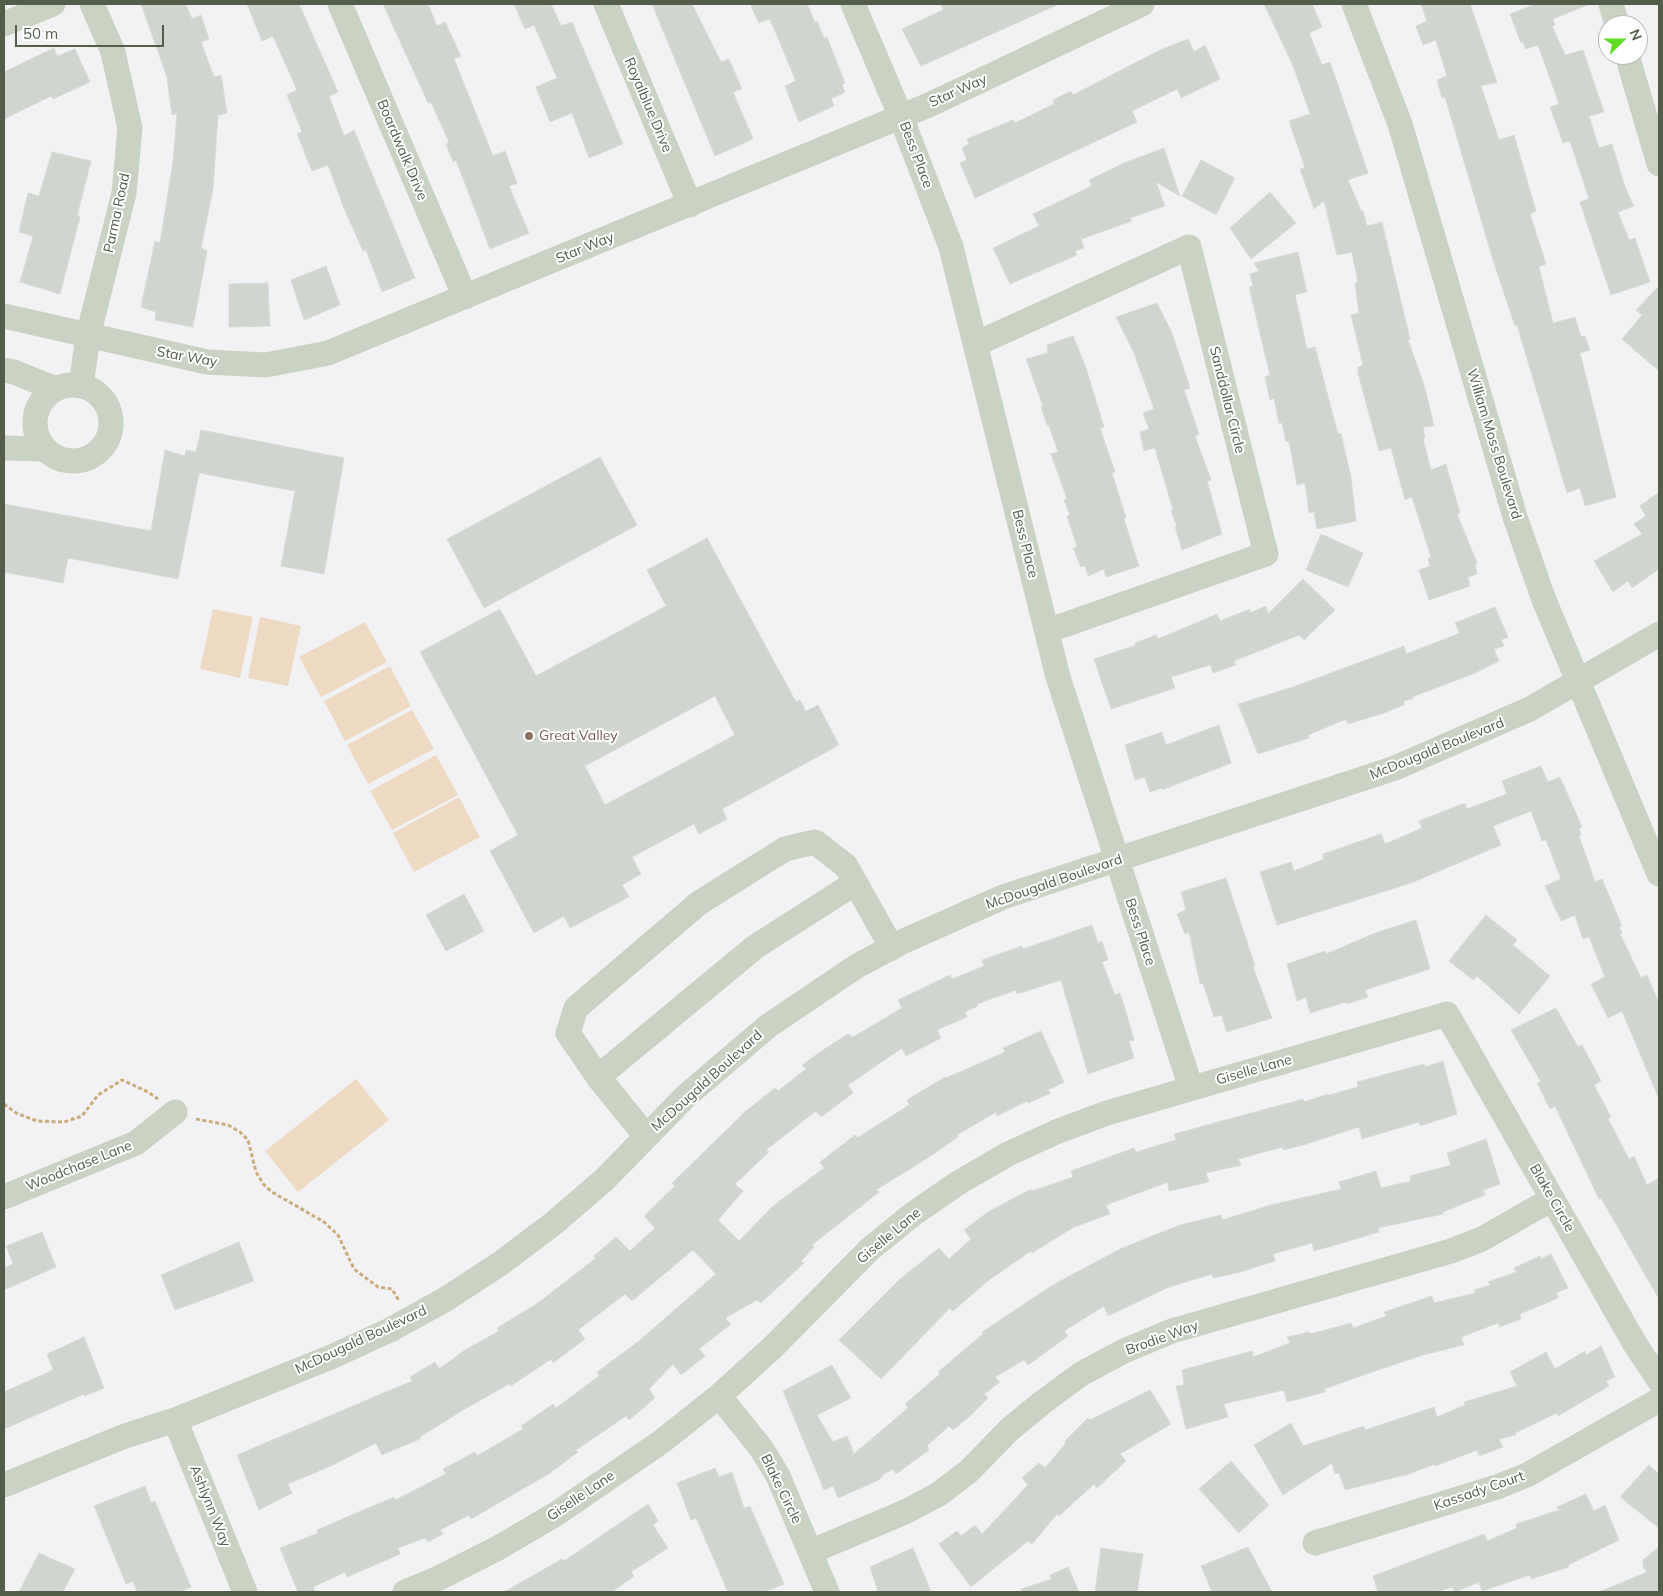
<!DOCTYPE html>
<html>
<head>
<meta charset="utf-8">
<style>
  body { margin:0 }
  #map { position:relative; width:1663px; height:1596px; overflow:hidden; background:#f2f2f4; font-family:Mulish,sans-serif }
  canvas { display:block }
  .frame { position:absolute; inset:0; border:5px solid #525e4a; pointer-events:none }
  .north { position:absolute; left:1598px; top:15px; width:50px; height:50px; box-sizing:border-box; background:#fff; border:1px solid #babfb7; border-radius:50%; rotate:68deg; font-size:14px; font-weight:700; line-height:20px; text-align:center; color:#525e4a }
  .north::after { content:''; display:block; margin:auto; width:18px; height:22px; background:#5edd22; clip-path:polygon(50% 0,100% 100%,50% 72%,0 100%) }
  .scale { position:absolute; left:15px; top:25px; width:149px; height:22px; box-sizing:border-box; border:2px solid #525e4a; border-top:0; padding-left:6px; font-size:15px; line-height:18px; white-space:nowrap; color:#525e4a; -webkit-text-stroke:4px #fff; paint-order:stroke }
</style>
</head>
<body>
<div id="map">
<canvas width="1663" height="1596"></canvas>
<div class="frame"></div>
<div class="north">N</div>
<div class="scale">50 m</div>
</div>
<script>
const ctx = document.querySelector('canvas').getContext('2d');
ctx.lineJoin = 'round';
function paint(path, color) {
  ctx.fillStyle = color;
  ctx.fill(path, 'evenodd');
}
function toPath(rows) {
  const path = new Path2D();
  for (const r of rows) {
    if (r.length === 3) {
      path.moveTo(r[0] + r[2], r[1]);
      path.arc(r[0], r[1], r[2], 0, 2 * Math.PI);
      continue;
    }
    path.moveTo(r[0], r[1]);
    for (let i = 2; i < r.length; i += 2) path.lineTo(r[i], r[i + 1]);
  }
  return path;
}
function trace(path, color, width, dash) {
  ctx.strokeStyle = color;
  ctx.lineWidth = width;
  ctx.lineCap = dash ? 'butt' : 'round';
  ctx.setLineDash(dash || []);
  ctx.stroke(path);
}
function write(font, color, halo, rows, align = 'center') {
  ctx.font = font + ' Mulish,sans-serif';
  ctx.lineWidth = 4;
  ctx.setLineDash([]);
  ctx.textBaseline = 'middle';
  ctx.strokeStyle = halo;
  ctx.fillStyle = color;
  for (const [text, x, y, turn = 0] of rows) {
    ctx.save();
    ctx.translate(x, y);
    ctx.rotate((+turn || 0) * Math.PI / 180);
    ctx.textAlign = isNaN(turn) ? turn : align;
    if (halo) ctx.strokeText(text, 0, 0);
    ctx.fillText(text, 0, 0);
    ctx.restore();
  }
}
const green = toPath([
  [213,609,253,617,240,678,200,669],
  [260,617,301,626,288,686,248,678],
  [365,622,387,662,321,697,299,657],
  [390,666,411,706,345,741,324,701],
  [412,710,434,749,368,784,347,745],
  [436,755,458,795,392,830,370,791],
  [459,797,480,837,414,872,393,833],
  [356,1079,389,1120,298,1192,265,1151]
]);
const building = toPath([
  [141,4,186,4,192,19,201,15,209,39,201,42,214,77,221,75,227,113,218,115,213,189,201,248,207,251,193,327,155,320,156,312,141,307,155,241,160,243,173,162,177,114,172,115,167,77,141,4],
  [247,4,299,4,338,92,329,96,344,136,354,130,415,278,382,292,366,250,363,251,344,208,328,165,312,171,297,134,302,132,287,95,297,90,273,36,262,41,247,4],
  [383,4,428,4,437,26,445,22,461,56,454,59,493,156,505,151,517,183,509,186,529,233,490,249,456,160,453,162,446,144,449,142,431,102,428,103,383,4],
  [514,4,551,4,561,26,572,22,623,144,589,158,572,113,550,122,536,87,557,78,534,25,525,29,514,4],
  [652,4,692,4,721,62,729,59,742,89,733,92,753,139,715,156,652,4],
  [750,4,807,4,815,22,817,21,824,38,827,37,845,83,842,84,845,92,831,99,834,106,799,122,785,86,796,81,770,19,759,23,750,4],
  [941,4,1059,4,921,66,902,29,943,10,941,4],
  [1264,4,1312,4,1322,27,1309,33,1322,65,1330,62,1368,173,1348,180,1361,211,1363,211,1367,226,1382,222,1410,339,1408,340,1425,388,1434,426,1423,427,1425,438,1423,439,1431,470,1446,464,1460,513,1457,514,1477,563,1475,564,1477,574,1468,577,1470,586,1429,600,1419,570,1430,566,1428,558,1431,557,1412,497,1405,500,1391,448,1379,451,1358,373,1358,367,1363,365,1351,315,1359,313,1355,283,1358,282,1352,252,1337,255,1324,201,1314,209,1300,169,1305,168,1289,121,1310,114,1294,68,1264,4],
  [1421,4,1470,4,1497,82,1481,86,1499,140,1514,135,1536,211,1530,214,1546,264,1539,267,1553,323,1575,317,1581,337,1585,336,1590,350,1580,353,1616,497,1585,506,1580,488,1567,493,1517,325,1515,326,1493,260,1445,97,1442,98,1437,80,1447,76,1436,40,1423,45,1416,26,1427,21,1421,4],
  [1536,4,1590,4,1553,19,1555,25,1552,26,1565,55,1583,50,1604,112,1589,116,1599,148,1612,144,1625,187,1634,206,1618,212,1629,240,1635,238,1650,282,1611,295,1580,202,1589,199,1570,141,1563,143,1550,107,1559,104,1538,45,1526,49,1523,42,1521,43,1510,14,1536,4],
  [1188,39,1194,52,1205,45,1220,79,1181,98,1177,89,1132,111,1137,122,975,198,960,163,967,160,962,148,969,144,967,139,1013,120,1015,123,1054,104,1053,100,1071,91,1073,95,1160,50,1188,39],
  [54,48,57,56,75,49,90,82,53,99,51,96,4,119,4,72,54,48],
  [1164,148,1180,196,1156,182,1165,206,1130,218,1132,221,1081,239,1084,248,1075,251,1077,255,1010,284,993,248,1039,226,1033,214,1092,186,1089,180,1124,163,1164,148],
  [52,152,91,161,77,216,80,217,60,294,20,282,33,236,19,232,28,193,39,196,52,152],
  [1201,160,1235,178,1216,215,1182,196,1201,160],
  [1270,192,1296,223,1251,259,1230,228,1270,192],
  [1298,252,1307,292,1295,295,1307,349,1315,347,1338,434,1341,433,1351,478,1356,521,1317,529,1314,512,1309,513,1305,483,1297,485,1289,441,1286,442,1282,423,1279,423,1274,398,1270,400,1265,377,1270,375,1249,287,1253,286,1250,274,1259,271,1254,263,1298,252],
  [326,266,340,305,304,320,291,280,326,266],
  [268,283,270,326,229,327,229,284,268,283],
  [1659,286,1659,371,1622,339,1642,315,1636,310,1659,286],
  [1157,303,1172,333,1190,388,1184,390,1199,434,1195,436,1211,480,1207,481,1222,534,1182,550,1175,527,1177,527,1171,510,1173,510,1155,448,1144,451,1140,432,1149,429,1143,413,1154,409,1134,353,1116,317,1157,303],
  [1073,336,1085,365,1104,427,1100,428,1115,472,1112,473,1126,518,1124,519,1139,566,1106,577,1104,569,1088,576,1085,566,1081,567,1073,548,1077,547,1067,516,1070,515,1064,500,1067,499,1051,454,1058,452,1049,425,1047,425,1041,407,1043,406,1026,359,1048,353,1047,345,1073,336],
  [201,430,344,458,324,574,281,566,295,491,199,473,178,579,68,558,63,583,4,572,4,504,151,531,165,450,185,456,186,450,196,452,201,430],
  [600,457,637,525,484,608,447,539,600,457],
  [1659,492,1659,569,1632,588,1628,581,1613,592,1594,561,1642,534,1634,524,1646,516,1640,506,1659,492],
  [1321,534,1363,553,1348,587,1306,570,1321,534],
  [707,538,796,702,800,700,806,711,818,705,839,745,722,809,727,819,699,834,694,824,632,857,641,874,622,885,629,897,570,928,564,916,534,933,490,851,518,835,420,652,500,609,536,676,666,606,647,570,707,538],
  [715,696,735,735,605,805,585,766,715,696],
  [1303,579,1335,610,1304,640,1299,635,1234,661,1236,665,1213,673,1210,665,1171,677,1175,688,1111,709,1094,659,1136,645,1135,643,1156,635,1158,639,1217,614,1220,621,1250,609,1250,613,1266,606,1268,614,1303,579],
  [1495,607,1508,637,1501,640,1504,646,1494,649,1499,661,1473,674,1412,697,1413,699,1404,701,1404,705,1384,713,1348,724,1346,719,1308,735,1309,738,1258,754,1238,704,1293,687,1404,646,1406,654,1460,633,1455,623,1495,607],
  [1219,725,1231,763,1162,790,1162,788,1150,792,1145,777,1135,780,1125,745,1162,732,1166,745,1219,725],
  [1541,766,1548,782,1560,777,1582,827,1579,828,1581,835,1579,836,1595,882,1602,879,1622,926,1619,927,1622,933,1620,934,1641,978,1647,975,1659,1003,1659,1099,1622,1011,1608,1018,1591,984,1605,977,1589,937,1583,939,1575,915,1561,921,1545,886,1561,879,1546,840,1542,841,1531,811,1493,826,1501,845,1411,883,1277,925,1260,872,1291,862,1294,871,1324,859,1323,854,1381,834,1385,844,1422,828,1419,821,1465,803,1467,809,1507,794,1502,781,1541,766],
  [1226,878,1255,966,1253,967,1272,1018,1227,1032,1221,1015,1214,1017,1203,983,1200,984,1189,932,1185,934,1177,914,1186,910,1181,892,1226,878],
  [464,894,484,931,446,951,426,915,464,894],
  [1486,915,1517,940,1513,945,1550,976,1519,1014,1477,976,1473,980,1449,961,1486,915],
  [1416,920,1430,969,1365,990,1368,997,1347,1004,1346,1002,1310,1013,1306,997,1297,1001,1287,964,1325,951,1326,954,1378,932,1416,920],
  [1092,925,1098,943,1102,941,1108,960,1102,962,1115,995,1120,993,1126,1012,1134,1040,1129,1041,1134,1058,1088,1074,1061,980,1017,994,1016,990,977,1004,978,1006,965,1012,967,1017,937,1030,941,1038,906,1056,902,1048,848,1085,853,1093,821,1117,816,1111,766,1150,769,1152,735,1184,743,1191,718,1220,739,1241,773,1206,824,1168,820,1162,855,1135,857,1138,909,1105,907,1100,945,1077,946,1078,1005,1052,1003,1048,1041,1031,1064,1082,1048,1090,1051,1093,1028,1103,1027,1101,997,1116,996,1112,957,1135,958,1137,929,1157,876,1190,879,1192,812,1245,814,1247,801,1261,804,1263,761,1303,757,1300,725,1318,731,1324,699,1349,705,1356,681,1375,673,1364,649,1389,655,1398,629,1420,626,1416,576,1450,578,1452,550,1473,471,1519,469,1515,440,1530,443,1534,428,1542,425,1538,398,1548,400,1554,347,1577,345,1572,313,1587,315,1592,298,1592,280,1548,318,1533,317,1530,354,1514,394,1497,395,1500,446,1474,443,1469,475,1452,477,1456,523,1429,521,1426,553,1404,556,1408,599,1376,597,1372,639,1341,716,1274,693,1250,632,1301,625,1294,578,1330,585,1339,553,1363,551,1359,511,1386,509,1384,463,1410,420,1437,420,1439,382,1455,376,1443,333,1465,288,1484,292,1493,259,1510,237,1455,412,1381,410,1377,435,1362,439,1369,465,1350,499,1331,497,1328,538,1303,596,1258,594,1256,616,1237,630,1251,655,1228,644,1216,675,1186,672,1183,746,1111,775,1088,778,1091,806,1069,802,1065,823,1050,848,1034,853,1037,902,1008,898,1000,950,975,952,979,984,966,982,960,1022,946,1023,949,1092,925],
  [1556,1008,1578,1047,1582,1045,1601,1081,1594,1085,1611,1117,1608,1119,1629,1159,1634,1156,1647,1185,1659,1178,1659,1299,1601,1198,1599,1199,1555,1106,1550,1109,1537,1083,1541,1082,1511,1030,1556,1008],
  [1443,1061,1457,1114,1420,1126,1419,1122,1362,1139,1359,1127,1303,1145,1283,1150,1283,1147,1238,1159,1241,1165,1206,1173,1209,1182,1169,1191,1168,1182,1106,1205,1110,1214,1074,1227,1032,1253,1031,1251,989,1280,953,1311,950,1308,881,1379,839,1340,900,1279,939,1248,949,1259,971,1239,964,1230,988,1212,1031,1189,1032,1191,1073,1177,1071,1171,1134,1148,1136,1152,1176,1140,1174,1134,1303,1099,1304,1102,1328,1094,1329,1095,1358,1087,1357,1082,1424,1064,1425,1067,1443,1061],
  [1486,1139,1500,1184,1483,1190,1485,1195,1443,1212,1443,1214,1378,1228,1379,1232,1342,1243,1314,1251,1312,1243,1273,1254,1275,1261,1237,1273,1213,1278,1212,1274,1169,1287,1108,1316,1104,1306,1064,1331,1068,1336,1028,1365,1024,1360,995,1377,1000,1382,984,1394,988,1398,969,1417,953,1430,949,1426,927,1446,929,1450,896,1474,893,1469,884,1474,879,1480,838,1498,833,1486,824,1490,783,1391,832,1365,851,1398,817,1415,833,1442,847,1436,854,1454,908,1408,905,1404,940,1374,938,1372,983,1334,982,1332,1051,1286,1122,1248,1180,1225,1221,1215,1222,1220,1271,1205,1341,1189,1339,1182,1376,1171,1381,1188,1411,1181,1410,1176,1451,1165,1447,1153,1486,1139],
  [42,1232,56,1267,4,1290,4,1268,13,1264,6,1246,42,1232],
  [239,1242,254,1281,175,1310,161,1275,239,1242],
  [1551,1254,1568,1288,1556,1293,1558,1298,1520,1314,1521,1319,1500,1327,1498,1323,1461,1337,1464,1345,1423,1355,1375,1371,1324,1389,1325,1392,1287,1402,1284,1390,1224,1404,1228,1417,1186,1429,1176,1386,1184,1385,1182,1370,1252,1351,1253,1357,1290,1343,1287,1337,1309,1332,1310,1334,1351,1323,1353,1328,1386,1316,1384,1312,1432,1296,1434,1303,1475,1293,1474,1290,1490,1285,1488,1282,1516,1272,1514,1268,1540,1256,1541,1259,1551,1254],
  [84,1337,104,1388,85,1396,84,1394,4,1429,4,1392,53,1370,47,1354,84,1337],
  [1601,1346,1615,1377,1606,1381,1609,1386,1558,1416,1557,1413,1515,1433,1516,1435,1499,1439,1503,1447,1479,1456,1477,1450,1435,1466,1435,1464,1409,1474,1345,1490,1339,1473,1335,1474,1332,1463,1283,1495,1254,1445,1291,1423,1303,1446,1364,1426,1365,1430,1434,1407,1437,1417,1465,1405,1464,1402,1517,1386,1510,1372,1546,1352,1555,1369,1585,1351,1586,1355,1601,1346],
  [1150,1390,1171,1424,1120,1454,1126,1461,1097,1488,1094,1484,1059,1516,1057,1514,1032,1544,1028,1541,971,1587,939,1544,957,1531,961,1536,975,1525,982,1534,1028,1485,1022,1478,1039,1463,1045,1468,1066,1443,1065,1441,1088,1418,1090,1420,1150,1390],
  [1231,1461,1269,1505,1239,1533,1199,1489,1231,1461],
  [1649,1465,1659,1474,1659,1528,1620,1497,1649,1465],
  [715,1468,719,1477,732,1472,744,1508,750,1506,784,1584,764,1592,728,1592,696,1518,691,1520,677,1483,715,1468],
  [145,1486,151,1503,155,1501,191,1587,179,1592,137,1592,133,1581,126,1584,94,1506,145,1486],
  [1586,1494,1594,1511,1605,1505,1619,1540,1568,1565,1569,1567,1531,1579,1530,1575,1482,1591,1479,1582,1455,1592,1452,1587,1437,1592,1378,1592,1373,1576,1484,1534,1487,1541,1517,1528,1516,1524,1559,1510,1557,1507,1586,1494],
  [648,1504,658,1521,653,1525,668,1548,631,1572,634,1576,612,1592,504,1592,562,1559,564,1561,648,1504],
  [1248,1547,1272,1592,1212,1592,1201,1566,1248,1547],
  [1659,1547,1659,1592,1599,1592,1647,1572,1643,1566,1643,1560,1659,1547],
  [913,1548,931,1592,878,1592,870,1567,913,1548],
  [1101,1548,1143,1554,1137,1592,1095,1592,1101,1548],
  [39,1553,75,1569,63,1592,19,1592,39,1553],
  [1068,1567,1079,1592,1022,1592,1021,1589,1052,1579,1050,1575,1068,1567]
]);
const path = toPath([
  [4,1104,16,1113,37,1121,64,1122,82,1116,98,1095,122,1080,148,1092,158,1099],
  [196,1119,228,1125,240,1132,248,1140,256,1172,264,1185,272,1192,324,1222,338,1235,354,1269,378,1287,392,1289,399,1301]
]);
const minor = toPath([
  [340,4,465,297],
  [606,4,690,205],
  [853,4,901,117,951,247,1058,677,1191,1088],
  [1354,4,1400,124,1515,517,1544,600,1659,874],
  [1611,4,1617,25],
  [4,24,53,4],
  [1627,55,1659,164],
  [4,316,207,362,266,365,328,353,929,105,1142,4],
  [976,344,1189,247,1266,554,1047,631],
  [4,370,14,372,56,389],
  [73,423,38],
  [81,386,88,336,124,193,130,128,113,52,92,4],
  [4,448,44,449],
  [598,1077,755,947,855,883],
  [646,1136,598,1077,568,1033,576,1008,699,903,785,849,815,842,846,866,892,948],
  [4,1197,136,1143,175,1112],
  [719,1396,761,1448,778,1476,827,1592],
  [175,1420,245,1592],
  [4,1485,125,1436,175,1420,331,1357,390,1330,446,1299,501,1263,554,1223,605,1179,686,1096,768,1026,857,966,904,941,1003,897,1395,768,1530,709,1659,634],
  [1315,1543,1497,1487,1527,1475,1659,1400],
  [810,1552,905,1512,939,1494,969,1471,1010,1429,1043,1402,1081,1374,1124,1351,1172,1331,1451,1251,1482,1239,1552,1199],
  [405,1592,439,1578,498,1548,556,1514,661,1442,719,1396,773,1347,870,1249,913,1214,958,1183,1008,1154,1056,1132,1107,1113,1447,1014,1635,1344,1659,1380]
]);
const markers = [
  [529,736,5,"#8d6e63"]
];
const streetNames = [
  ["Star Way",958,91,-24],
  ["Royalblue Drive",648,105,67],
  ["Boardwalk Drive",402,150,67],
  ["Bess Place",916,155,69],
  ["Parma Road",117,213,-78],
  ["Star Way",585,248,-22],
  ["Star Way",187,357,10],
  ["Sanddollar Circle",1227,400,76],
  ["William Moss Boulevard",1494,444,73],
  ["Bess Place",1025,544,76],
  ["McDougald Boulevard",1437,749,-22],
  ["McDougald Boulevard",1054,882,-19],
  ["Bess Place",1140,932,72],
  ["Giselle Lane",1254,1070,-16],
  ["McDougald Boulevard",707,1081,-42],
  ["Woodchase Lane",79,1166,-22],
  ["Blake Circle",1552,1198,60],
  ["Giselle Lane",889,1236,-40],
  ["Brodie Way",1162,1338,-20],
  ["McDougald Boulevard",361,1340,-25],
  ["Blake Circle",781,1489,64],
  ["Kassady Court",1479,1491,-19],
  ["Giselle Lane",581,1496,-34],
  ["Ashlynn Way",210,1506,68]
];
const educationNames = [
  ["Great Valley",539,736]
];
paint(green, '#eed9c3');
paint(building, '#d0d6cf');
trace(building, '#d7dcd6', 1);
trace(path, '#cbad7c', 3, [4, 2.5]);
trace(minor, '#cad2c3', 25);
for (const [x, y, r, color] of markers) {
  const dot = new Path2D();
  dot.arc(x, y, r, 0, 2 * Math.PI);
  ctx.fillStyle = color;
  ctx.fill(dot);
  trace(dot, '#fff', 2);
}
write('14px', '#525e4a', '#fff', streetNames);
write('14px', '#785e54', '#fff', educationNames, 'left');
</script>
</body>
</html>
